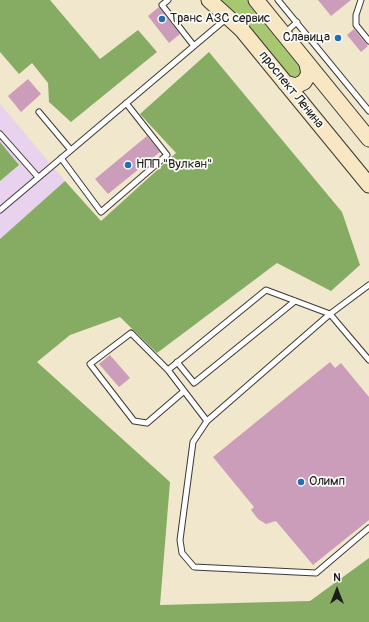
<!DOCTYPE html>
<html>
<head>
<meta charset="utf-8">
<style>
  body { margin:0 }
  #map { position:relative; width:369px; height:622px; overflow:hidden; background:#f1e7cc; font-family:Pangolin,sans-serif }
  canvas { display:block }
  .north { position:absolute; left:317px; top:570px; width:40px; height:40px; -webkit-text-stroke:3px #fdfcf7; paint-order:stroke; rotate:0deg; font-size:11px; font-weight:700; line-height:16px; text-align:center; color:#1c1c1c }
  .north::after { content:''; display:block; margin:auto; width:14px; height:18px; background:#1c1c1c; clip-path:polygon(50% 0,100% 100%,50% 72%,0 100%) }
</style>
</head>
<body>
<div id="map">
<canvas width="369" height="622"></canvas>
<div class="north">N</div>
</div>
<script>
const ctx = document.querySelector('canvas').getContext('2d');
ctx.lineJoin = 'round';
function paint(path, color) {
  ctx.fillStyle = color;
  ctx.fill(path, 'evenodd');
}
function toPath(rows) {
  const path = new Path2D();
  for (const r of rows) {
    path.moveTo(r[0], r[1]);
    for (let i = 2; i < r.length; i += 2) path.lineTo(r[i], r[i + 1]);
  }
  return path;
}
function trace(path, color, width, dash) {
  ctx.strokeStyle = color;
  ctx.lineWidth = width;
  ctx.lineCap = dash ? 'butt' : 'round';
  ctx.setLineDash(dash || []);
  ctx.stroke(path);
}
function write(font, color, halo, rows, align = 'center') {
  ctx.font = font + ' Pangolin,sans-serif';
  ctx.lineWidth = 3.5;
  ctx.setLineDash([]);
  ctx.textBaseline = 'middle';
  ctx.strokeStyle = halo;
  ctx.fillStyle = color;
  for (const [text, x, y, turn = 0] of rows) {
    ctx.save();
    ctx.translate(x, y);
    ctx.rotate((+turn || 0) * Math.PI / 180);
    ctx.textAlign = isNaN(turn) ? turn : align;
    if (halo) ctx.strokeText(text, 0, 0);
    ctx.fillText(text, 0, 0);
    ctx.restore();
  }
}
const built = toPath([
  [0,104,65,181,0,239]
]);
const green = toPath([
  [219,0,248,0,304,64,305,67,299,77,289,76]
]);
const forest = toPath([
  [0,0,50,0,100,59,138,30,157,52,71,122,49,102,48,83,32,63,19,74,0,52],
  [209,52,342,212,360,265,331,291,277,263,157,353,120,317,70,335,37,362,170,482,160,605,310,601,369,558,369,622,0,622,0,239,65,181,101,221,176,153,140,114],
  [0,142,19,165,0,181]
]);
const building = toPath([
  [318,0,351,0,331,16],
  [159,7,180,34,169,43,148,16],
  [354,29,368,46,361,52,347,35],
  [28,79,41,94,21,112,8,96],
  [147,136,160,152,108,194,95,179],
  [110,355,130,378,119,387,99,364],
  [330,362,335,368,341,363,369,397,369,520,313,565,276,521,266,524,258,519,251,510,254,507,213,457]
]);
const service = toPath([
  [168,0,162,5,194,46],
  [278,0,369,111],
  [361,0,356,15,356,25,369,41],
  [286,32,297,22],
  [39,112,70,149],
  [0,134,38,177],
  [61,158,101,212,167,155,126,103],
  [0,210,227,18],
  [369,285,330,314,207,421,193,442,180,540,182,553,194,567,316,573,369,528],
  [177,362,194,383,295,301],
  [168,370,131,333,90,364,134,421,147,423,183,392],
  [207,421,168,370,266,290,330,314,369,360]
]);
const secondary = toPath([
  [209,0,242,30,369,185],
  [256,0,369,139],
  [285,83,296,86,304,82,309,74,307,64]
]);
const markers = [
  [162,19,4,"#1f6fb2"],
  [338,38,4,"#1f6fb2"],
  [128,165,4,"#1f6fb2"],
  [301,482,4,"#1f6fb2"]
];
const poiNames = [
  ["Транс АЗС сервис",170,19],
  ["Славица",330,38,"right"],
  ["НПП \"Вулкан\"",136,165],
  ["Олимп",309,482]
];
const streetNames = [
  ["проспект Ленина",291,90,51]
];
paint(built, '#e9d2ed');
paint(green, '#a7c870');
paint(forest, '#85ac62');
paint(building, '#cc9dba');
trace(service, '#3c3a36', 7);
trace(secondary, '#3c3a36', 17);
trace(service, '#fff', 5);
trace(secondary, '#f9e7c3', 15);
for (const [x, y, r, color] of markers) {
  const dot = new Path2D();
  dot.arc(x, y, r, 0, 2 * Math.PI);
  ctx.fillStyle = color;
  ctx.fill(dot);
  trace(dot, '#fdfcf7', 1.5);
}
write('13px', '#1c1c1c', '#fdfcf7', poiNames, 'left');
write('13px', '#1c1c1c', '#fdfcf7', streetNames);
</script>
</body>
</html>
